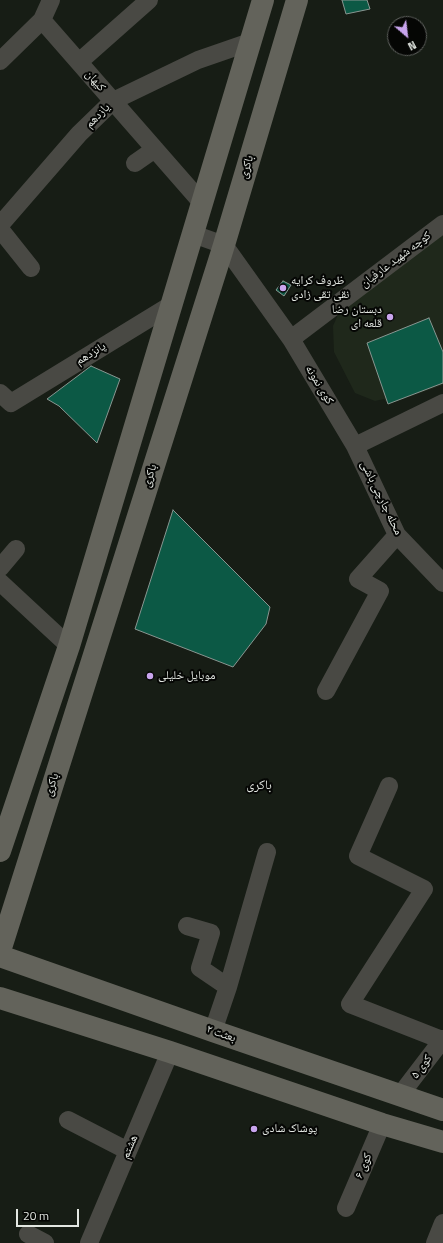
<!DOCTYPE html>
<html>
<head>
<meta charset="utf-8">
<style>
  body { margin:0 }
  #map { position:relative; width:443px; height:1243px; overflow:hidden; background:#171d15; font-family:"Titillium Web",sans-serif }
  canvas { display:block }
  .north { position:absolute; left:387px; top:16px; width:40px; height:40px; box-sizing:border-box; background:#050604; border:1px solid #5e605d; border-radius:50%; rotate:152deg; font-size:11px; font-weight:700; line-height:16px; text-align:center; color:#e3e7e2 }
  .north::after { content:''; display:block; margin:auto; width:14px; height:18px; background:#c9a5ee; clip-path:polygon(50% 0,100% 100%,50% 72%,0 100%) }
  .scale { position:absolute; left:16px; top:1209px; width:63px; height:18px; box-sizing:border-box; border:2px solid #e3e7e2; border-top:0; padding-left:5px; font-size:12px; line-height:14px; white-space:nowrap; color:#e3e7e2; -webkit-text-stroke:3px #050604; paint-order:stroke }
</style>
</head>
<body>
<div id="map">
<canvas width="443" height="1243"></canvas>
<div class="north">N</div>
<div class="scale">20 m</div>
</div>
<script>
const ctx = document.querySelector('canvas').getContext('2d');
ctx.lineJoin = 'round';
function paint(path, color) {
  ctx.fillStyle = color;
  ctx.fill(path, 'evenodd');
}
function toPath(rows) {
  const path = new Path2D();
  for (const r of rows) {
    path.moveTo(r[0], r[1]);
    for (let i = 2; i < r.length; i += 2) path.lineTo(r[i], r[i + 1]);
  }
  return path;
}
function trace(path, color, width, dash) {
  ctx.strokeStyle = color;
  ctx.lineWidth = width;
  ctx.lineCap = dash ? 'butt' : 'round';
  ctx.setLineDash(dash || []);
  ctx.stroke(path);
}
function write(font, color, halo, rows, align = 'center') {
  ctx.font = font + ' "Titillium Web","Noto Naskh Arabic",sans-serif';
  ctx.lineWidth = 4;
  ctx.setLineDash([]);
  ctx.textBaseline = 'middle';
  ctx.strokeStyle = halo;
  ctx.fillStyle = color;
  for (const [text, x, y, turn = 0] of rows) {
    ctx.save();
    ctx.translate(x, y);
    ctx.rotate((+turn || 0) * Math.PI / 180);
    ctx.textAlign = isNaN(turn) ? turn : align;
    if (halo) ctx.strokeText(text, 0, 0);
    ctx.fillText(text, 0, 0);
    ctx.restore();
  }
}
const built = toPath([
  [443,230,443,385,388,404,384,399,375,401,355,393,334,352,333,326,341,308]
]);
const building = toPath([
  [342,0,367,0,370,9,346,14,342,0],
  [283,281,291,285,284,296,276,290,283,281],
  [429,318,443,352,443,383,388,404,367,343,429,318],
  [91,366,120,379,97,443,59,406,47,399,91,366],
  [173,510,270,607,266,624,233,667,135,629,173,510]
]);
const street = toPath([
  [42,20,202,203],
  [0,61,42,20,51,0],
  [79,62,149,0],
  [135,163,155,149],
  [0,225,79,134,113,101,198,60,250,42],
  [0,229,31,268],
  [193,234,224,245,291,339,355,446,397,535,443,583],
  [291,339,443,224],
  [0,393,11,403,171,305],
  [355,446,443,403],
  [0,568,16,549],
  [0,582,69,646],
  [326,691,380,591,358,579,397,535],
  [389,786,358,856,424,889,350,1004,442,1040],
  [187,926,211,933,200,968,228,987],
  [213,1031,228,987,267,852],
  [401,1094,443,1039],
  [68,1120,128,1151],
  [346,1208,382,1124],
  [28,1234,45,1243],
  [89,1243,170,1052],
  [435,1243,443,1223]
]);
const secondary = toPath([
  [0,851,69,646,263,0],
  [0,951,224,245,297,0],
  [0,956,213,1031,443,1110],
  [0,998,170,1052,382,1124,443,1142]
]);
const markers = [
  [283,288,4,"#c9a5ee"],
  [390,317,4,"#c9a5ee"],
  [150,676,4,"#c9a5ee"],
  [254,1129,4,"#c9a5ee"]
];
const streetNames = [
  ["کیهان",95,81,49],
  ["یازدهم",98,116,-45],
  ["باکری",247,167,-73],
  ["کوچه شهید عارفیان",396,260,-37],
  ["پانزدهم",91,354,-31],
  ["کوی نمونه",319,385,59],
  ["باکری",150,476,-72],
  ["محله جارچی باشی",381,498,64],
  ["باکری",52,785,-72],
  ["بعثت ۲",221,1034,19],
  ["کوی ۵",422,1067,-53],
  ["هشتم",130,1147,-67],
  ["کوی ۶",364,1166,-67]
];
const poiNames = [
  ["ظروف کرایه",291,281],
  ["نقی تقی زادی",291,295],
  ["دبستان رضا",382,310,"right"],
  ["قلعه ای",382,324,"right"],
  ["موبایل خلیلی",158,676],
  ["پوشاک شادی",262,1129]
];
const neighbourhoodNames = [
  ["باکری",259,786]
];
paint(built, '#1f281b');
paint(building, '#0c5945');
trace(building, '#899691', 1);
trace(street, '#494944', 18);
trace(secondary, '#63635b', 22);
for (const [x, y, r, color] of markers) {
  const dot = new Path2D();
  dot.arc(x, y, r, 0, 2 * Math.PI);
  ctx.fillStyle = color;
  ctx.fill(dot);
  trace(dot, '#050604', 1.5);
}
write('12px', '#e3e7e2', '#050604', streetNames);
write('12px', '#e3e7e2', '#050604', poiNames, 'left');
write('13px', '#e3e7e2', '#050604', neighbourhoodNames);
</script>
</body>
</html>
